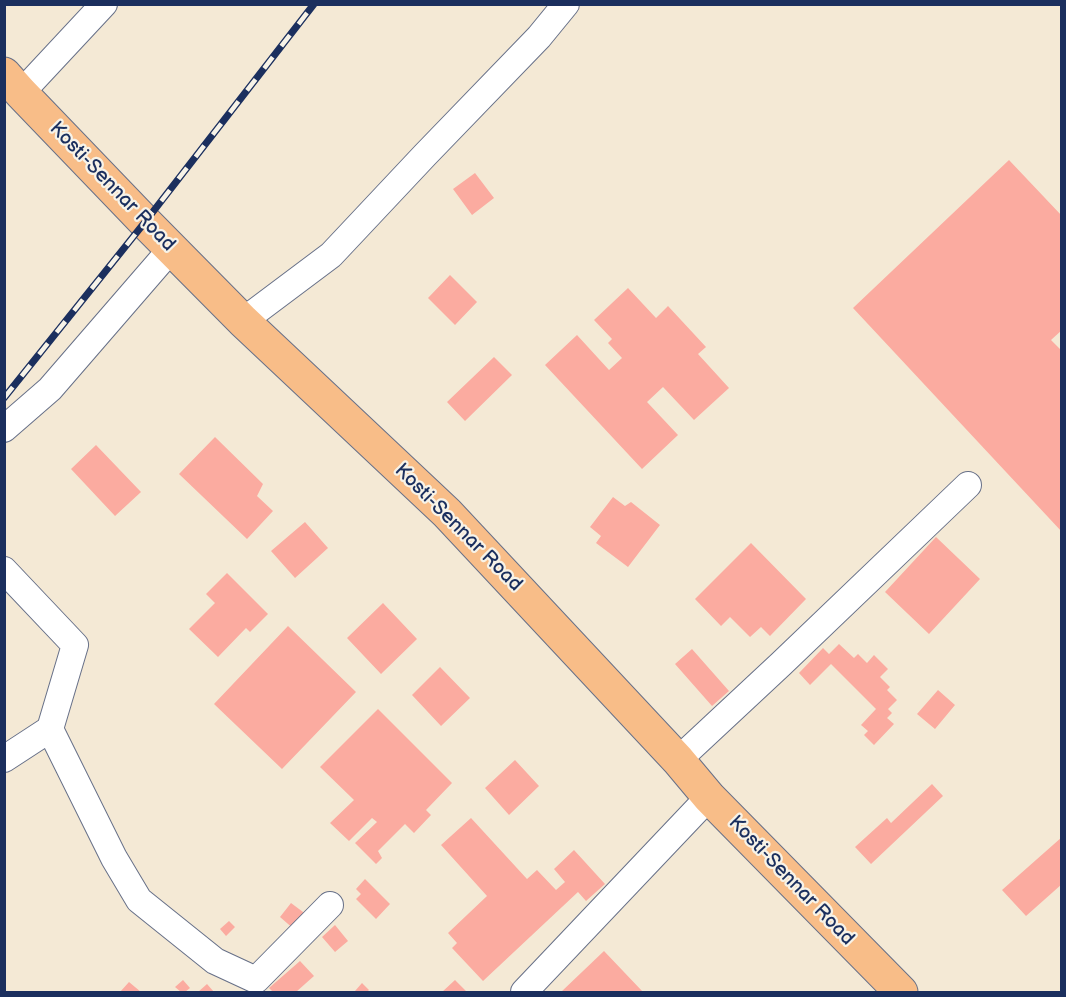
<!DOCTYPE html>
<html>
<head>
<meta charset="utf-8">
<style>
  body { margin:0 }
  #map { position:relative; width:1066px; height:997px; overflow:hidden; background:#f4e9d5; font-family:"Balsamiq Sans",sans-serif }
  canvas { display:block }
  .frame { position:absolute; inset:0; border:6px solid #1b2f5e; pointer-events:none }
</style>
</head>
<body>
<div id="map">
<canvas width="1066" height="997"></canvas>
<div class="frame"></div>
</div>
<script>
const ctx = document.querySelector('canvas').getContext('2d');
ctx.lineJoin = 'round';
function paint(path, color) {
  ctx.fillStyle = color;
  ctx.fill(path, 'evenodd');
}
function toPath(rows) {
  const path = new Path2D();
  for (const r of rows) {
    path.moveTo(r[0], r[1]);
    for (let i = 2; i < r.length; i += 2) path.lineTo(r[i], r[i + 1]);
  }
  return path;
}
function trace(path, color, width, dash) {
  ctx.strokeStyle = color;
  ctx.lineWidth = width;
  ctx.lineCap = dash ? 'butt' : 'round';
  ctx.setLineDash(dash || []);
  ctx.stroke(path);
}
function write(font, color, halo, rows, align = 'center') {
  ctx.font = font + ' "Balsamiq Sans",sans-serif';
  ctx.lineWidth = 4.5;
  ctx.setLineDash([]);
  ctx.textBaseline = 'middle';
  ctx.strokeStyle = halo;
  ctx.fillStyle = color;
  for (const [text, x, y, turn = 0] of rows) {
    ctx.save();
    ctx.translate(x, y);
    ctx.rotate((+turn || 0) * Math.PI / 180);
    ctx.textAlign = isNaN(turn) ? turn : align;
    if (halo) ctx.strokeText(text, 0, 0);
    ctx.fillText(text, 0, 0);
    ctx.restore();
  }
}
const building = toPath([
  [1009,160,1062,216,1062,330,1051,340,1062,351,1062,532,853,308],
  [475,173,494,198,472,215,453,189],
  [450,275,477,302,455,325,428,298],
  [628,288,656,318,668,306,706,347,698,354,729,388,694,420,663,387,647,402,678,435,642,469,545,365,577,335,609,370,622,358,608,343,612,339,594,320],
  [494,357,512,375,465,421,447,402],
  [215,437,263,484,257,496,273,511,247,539,179,474],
  [96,445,141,492,115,516,71,469],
  [613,497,625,506,631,502,660,525,628,567,596,543,601,536,590,527],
  [305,522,328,548,295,578,271,551],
  [936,537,980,579,929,634,885,592],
  [751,543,806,599,770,636,761,627,750,637,730,617,721,626,695,599],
  [227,573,268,614,250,632,246,628,218,657,189,629,215,603,206,594],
  [383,603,417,639,381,674,347,638],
  [288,626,356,692,282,769,214,704],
  [839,644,854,658,858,654,867,663,874,655,888,669,880,677,890,687,887,690,897,700,888,709,892,713,887,718,894,724,874,745,864,735,868,731,861,725,876,709,831,664,810,685,799,673,823,648,829,654],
  [692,649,729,691,712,706,675,664],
  [440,667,470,698,441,726,412,695],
  [938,690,955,705,935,729,917,714],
  [378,709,452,783,426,810,431,815,414,833,405,824,378,851,382,858,376,864,355,843,377,822,372,818,349,841,330,823,354,800,320,767],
  [515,760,539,786,509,815,485,788],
  [932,784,943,796,871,864,855,847,887,818,891,823],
  [471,818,527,879,537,870,556,890,565,882,554,869,574,850,605,884,586,901,578,892,483,981,452,948,457,943,448,933,487,896,441,845],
  [1062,837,1062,884,1026,916,1002,890],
  [365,879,390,904,376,919,356,899,361,894,356,889],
  [291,903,307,915,295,930,280,917],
  [229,921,235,927,226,936,220,929],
  [335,925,348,941,335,952,322,937],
  [604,951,643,992,561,992],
  [300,961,314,976,296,992,273,992,269,988],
  [183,980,190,988,185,992,181,992,175,987],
  [455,980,467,992,442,992],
  [129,982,141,992,120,992],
  [362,983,369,990,367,992,357,992,355,991],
  [207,984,214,992,198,992]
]);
const minor = toPath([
  [21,93,104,4],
  [243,321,331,255,425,155,539,37,566,4],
  [4,429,50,389,172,248],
  [4,570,75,645,50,729,114,858,139,900,215,961,256,980,330,905],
  [4,759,50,729],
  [678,760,781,664,968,485],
  [524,992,709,797]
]);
const highway = toPath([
  [4,74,21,93,145,222,243,321,447,513,678,760,709,797,901,992]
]);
const rail = toPath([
  [4,398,145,222,314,4]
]);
const streetNames = [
  ["Kosti-Sennar Road",112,187,46],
  ["Kosti-Sennar Road",458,528,45],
  ["Kosti-Sennar Road",791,881,46]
];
paint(building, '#fbaba0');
trace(minor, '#677088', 28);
trace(highway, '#677088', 35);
trace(minor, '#fff', 26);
trace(highway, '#f8bd88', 33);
trace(rail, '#1b2f5e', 7);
trace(rail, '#f7f3e8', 4.5, [14]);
write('20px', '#1b2f5e', '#f7f3e8', streetNames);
</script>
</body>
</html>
